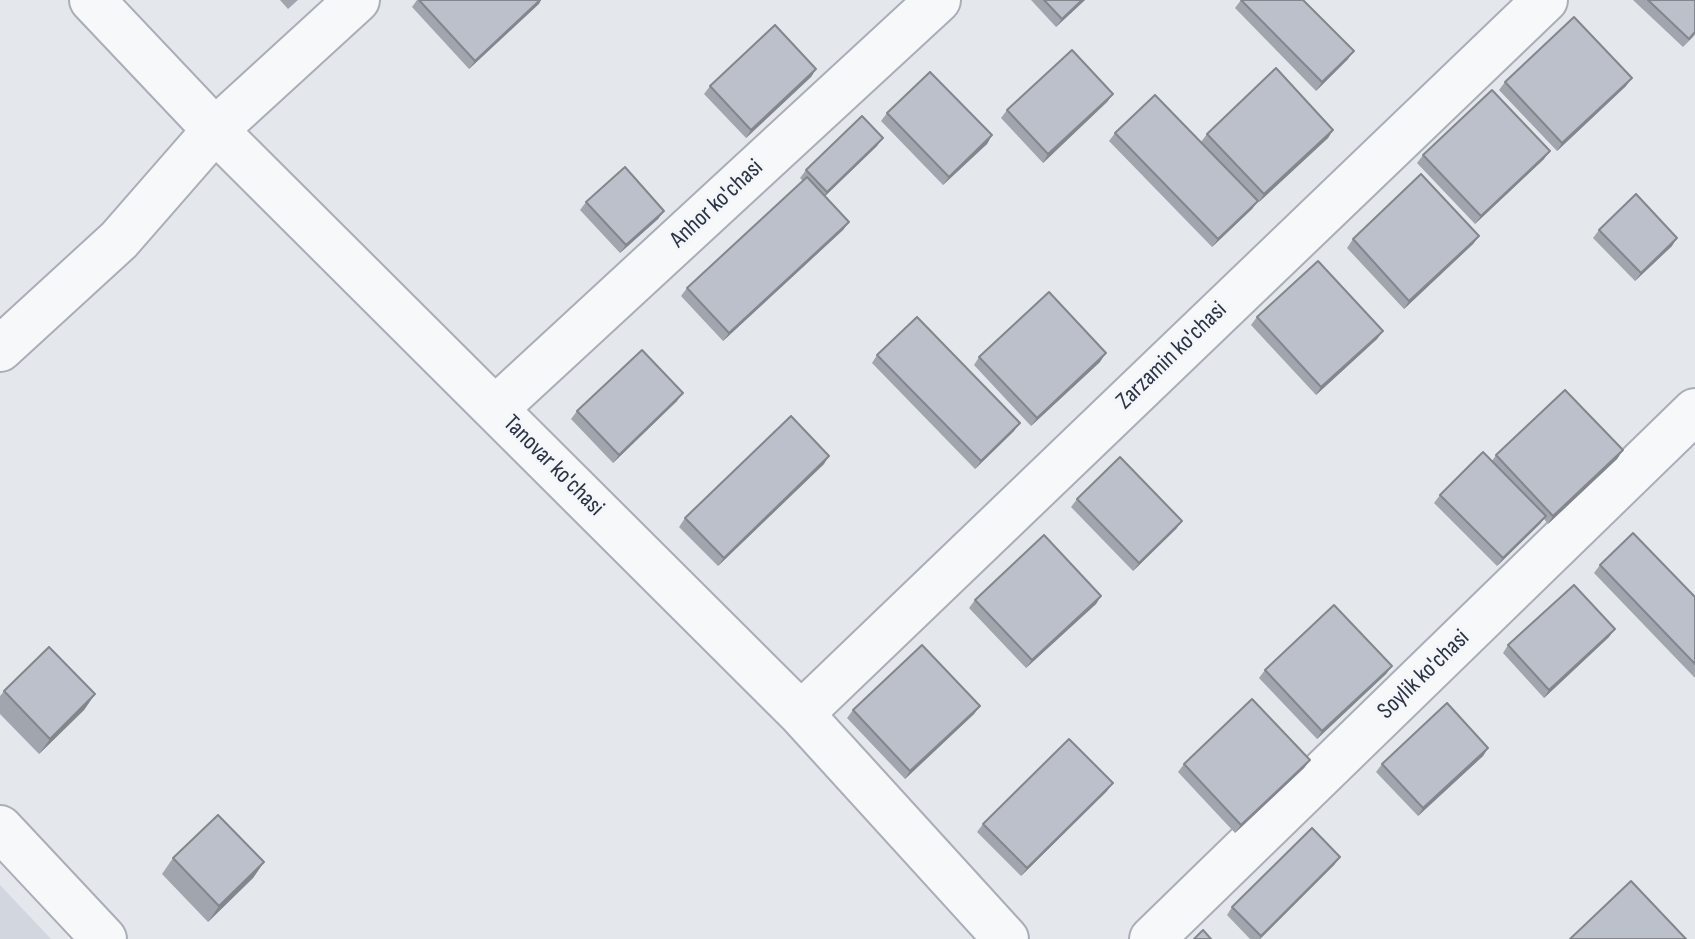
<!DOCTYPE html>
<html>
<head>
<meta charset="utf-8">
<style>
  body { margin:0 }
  canvas { display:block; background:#e4e7ec }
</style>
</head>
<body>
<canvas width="1695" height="939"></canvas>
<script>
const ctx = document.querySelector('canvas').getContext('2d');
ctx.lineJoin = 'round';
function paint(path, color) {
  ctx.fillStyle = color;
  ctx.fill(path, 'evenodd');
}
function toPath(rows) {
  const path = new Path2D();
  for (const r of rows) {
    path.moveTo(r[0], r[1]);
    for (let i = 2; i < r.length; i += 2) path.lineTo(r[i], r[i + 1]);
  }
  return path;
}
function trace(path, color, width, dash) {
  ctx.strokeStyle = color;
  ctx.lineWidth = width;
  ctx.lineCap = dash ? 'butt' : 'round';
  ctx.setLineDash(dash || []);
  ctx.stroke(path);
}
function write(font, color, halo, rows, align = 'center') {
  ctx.font = font + ' "Sofia Sans Condensed",sans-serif';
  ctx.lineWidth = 6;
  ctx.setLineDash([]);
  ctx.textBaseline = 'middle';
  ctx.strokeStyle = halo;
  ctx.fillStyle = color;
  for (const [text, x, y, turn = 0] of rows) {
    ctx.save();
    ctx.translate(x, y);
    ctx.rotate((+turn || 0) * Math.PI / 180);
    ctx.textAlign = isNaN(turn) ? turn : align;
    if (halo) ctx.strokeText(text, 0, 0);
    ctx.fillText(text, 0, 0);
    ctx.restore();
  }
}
const built = toPath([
  [0,885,51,939,0,939]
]);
const street = toPath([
  [92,0,215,130,801,714,1006,939],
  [0,349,119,240,215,130,357,0],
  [495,409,938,0],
  [801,714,1545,0],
  [0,828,104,939],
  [1152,939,1695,411]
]);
const wall = toPath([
  [280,0,298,0,288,9],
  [417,0,541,0,469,69,412,7],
  [1031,0,1085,0,1056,27],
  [1241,0,1348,59,1316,91,1235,8],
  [1633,0,1695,0,1695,35,1683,47],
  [816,69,811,77,746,138,704,94,710,86],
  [1505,82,1626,86,1557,151,1499,90],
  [1113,94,1107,102,1043,163,1001,118,1007,110],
  [887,113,992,135,987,144,943,185,881,121],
  [1333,130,1328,138,1259,202,1201,142,1207,134],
  [1115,133,1258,201,1252,209,1212,247,1109,141],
  [877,146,825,196,849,222,843,230,723,341,681,296,687,288,803,181,800,178,806,170],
  [1423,155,1544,159,1475,224,1417,163],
  [586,202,664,211,658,219,620,253,580,210],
  [1599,230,1672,246,1635,281,1593,238],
  [1479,236,1473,244,1404,309,1347,248,1353,239],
  [1257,317,1383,331,1377,339,1316,395,1251,325],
  [877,355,1014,431,975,469,872,363],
  [979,357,1100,362,1031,426,974,365],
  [677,401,613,463,571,419,577,411],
  [1623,450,1617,459,1548,524,1544,519,1497,566,1434,503,1440,495,1492,461,1496,455],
  [824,464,718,566,679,527,685,518],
  [1077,499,1182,521,1176,529,1133,571,1071,507],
  [1600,565,1695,597,1695,678,1594,573],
  [1101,596,1096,604,1026,668,969,608,975,600],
  [1609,637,1544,698,1503,653,1508,645],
  [1392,666,1386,674,1317,739,1259,678,1265,670],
  [4,691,95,694,84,710,39,754,0,714,0,696],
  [980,706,974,714,905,779,847,718,853,710],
  [1488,748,1483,756,1418,816,1376,772,1382,764],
  [1310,760,1304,768,1235,833,1178,772,1184,764],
  [1107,791,1021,876,977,832,983,824],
  [1340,857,1334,865,1260,939,1250,939,1227,915,1232,907],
  [173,858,264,862,253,878,208,922,162,874]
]);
const shadedWall = toPath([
  [540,0,541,0,539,4,469,69,475,61],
  [1082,0,1085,0,1056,27,1062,19],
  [1354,51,1348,59,1316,91,1322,82],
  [816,69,811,77,746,138,751,130],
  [1632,78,1626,86,1557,151,1562,143],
  [1113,94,1107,102,1043,163,1048,154],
  [1333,130,1328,138,1259,202,1264,194],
  [992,135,987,144,943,185,949,177],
  [883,138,877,146,821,200,827,192],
  [1550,151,1544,159,1475,224,1481,216],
  [1258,201,1252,209,1212,247,1218,239],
  [664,211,658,219,620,253,626,245],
  [849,222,843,230,723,341,729,333],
  [1479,236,1473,244,1404,309,1409,301],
  [1677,238,1672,246,1635,281,1641,273],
  [1383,331,1377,339,1316,395,1321,387],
  [1106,353,1100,362,1031,426,1037,418],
  [683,393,677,401,613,463,619,455],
  [1020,423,1014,431,975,469,981,461],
  [1623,450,1617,459,1548,524,1553,516],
  [829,456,824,464,718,566,724,558],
  [1546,516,1540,524,1497,566,1503,558],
  [1182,521,1176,529,1133,571,1139,563],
  [1101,596,1096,604,1026,668,1032,660],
  [1615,629,1609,637,1544,698,1549,690],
  [1392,666,1386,674,1317,739,1322,731],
  [95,694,84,710,39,754,50,739],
  [980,706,974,714,905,779,910,771],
  [1488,748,1483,756,1418,816,1423,808],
  [1310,760,1304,768,1235,833,1241,825],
  [1113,783,1107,791,1021,876,1027,868],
  [1340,857,1334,865,1260,939,1259,939],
  [264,862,253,878,208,922,219,906]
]);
const building = toPath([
  [419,0,540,0,475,61,419,0],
  [1044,0,1082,0,1062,19,1044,0],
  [1241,0,1303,0,1354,51,1322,82,1241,0],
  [1648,0,1695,0,1695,32,1689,39,1648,0],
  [1574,17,1632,78,1562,143,1505,82,1574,17],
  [775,25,816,69,751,130,710,86,775,25],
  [1072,50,1113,94,1048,154,1007,110,1072,50],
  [1276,68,1333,130,1264,194,1207,134,1276,68],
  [930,72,992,135,949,177,887,113,930,72],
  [1492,90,1550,151,1481,216,1423,155,1492,90],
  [1155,95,1258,201,1218,239,1115,133,1155,95],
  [862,116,883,138,827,192,806,170,862,116],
  [625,167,664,211,626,245,586,202,625,167],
  [1421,174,1479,236,1409,301,1353,239,1421,174],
  [807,177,849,222,729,333,687,288,807,177],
  [1636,194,1677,238,1641,273,1599,230,1636,194],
  [1318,261,1383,331,1321,387,1257,317,1318,261],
  [1049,292,1106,353,1037,418,979,357,1049,292],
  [917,317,1020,423,981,461,877,355,917,317],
  [642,350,683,393,619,455,577,411,642,350],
  [1565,390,1623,450,1553,516,1496,455,1565,390],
  [791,416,829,456,724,558,685,518,791,416],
  [1483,452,1546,516,1503,558,1440,495,1483,452],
  [1120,457,1182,521,1139,563,1077,499,1120,457],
  [1633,533,1695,597,1695,664,1600,565,1633,533],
  [1044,535,1101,596,1032,660,975,600,1044,535],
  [1574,585,1615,629,1549,690,1508,645,1574,585],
  [1334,605,1392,666,1322,731,1265,670,1334,605],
  [922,645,980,706,910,771,853,710,922,645],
  [49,647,95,694,50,739,4,691,49,647],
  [1252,699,1310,760,1241,825,1184,764,1252,699],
  [1447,703,1488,748,1423,808,1382,764,1447,703],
  [1069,739,1113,783,1027,868,983,824,1069,739],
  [218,815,264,862,219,906,173,858,218,815],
  [1312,828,1340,857,1261,936,1232,907,1312,828],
  [1631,881,1686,939,1570,939,1631,881],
  [1203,930,1211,939,1194,939,1203,930]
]);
const streetNames = [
  ["Anhor ko'chasi",717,204,-43],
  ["Zarzamin ko'chasi",1172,356,-44],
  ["Tanovar ko'chasi",553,466,45],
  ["Soylik ko'chasi",1424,675,-44]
];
paint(built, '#d2d6de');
trace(street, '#a9aeb7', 48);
trace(street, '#f7f8fa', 44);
paint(wall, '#a1a5ae');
paint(shadedWall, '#83868d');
paint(building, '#bbc0ca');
trace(building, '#83868d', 2);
write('24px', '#2b3445', '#f4f6f9', streetNames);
</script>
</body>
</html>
